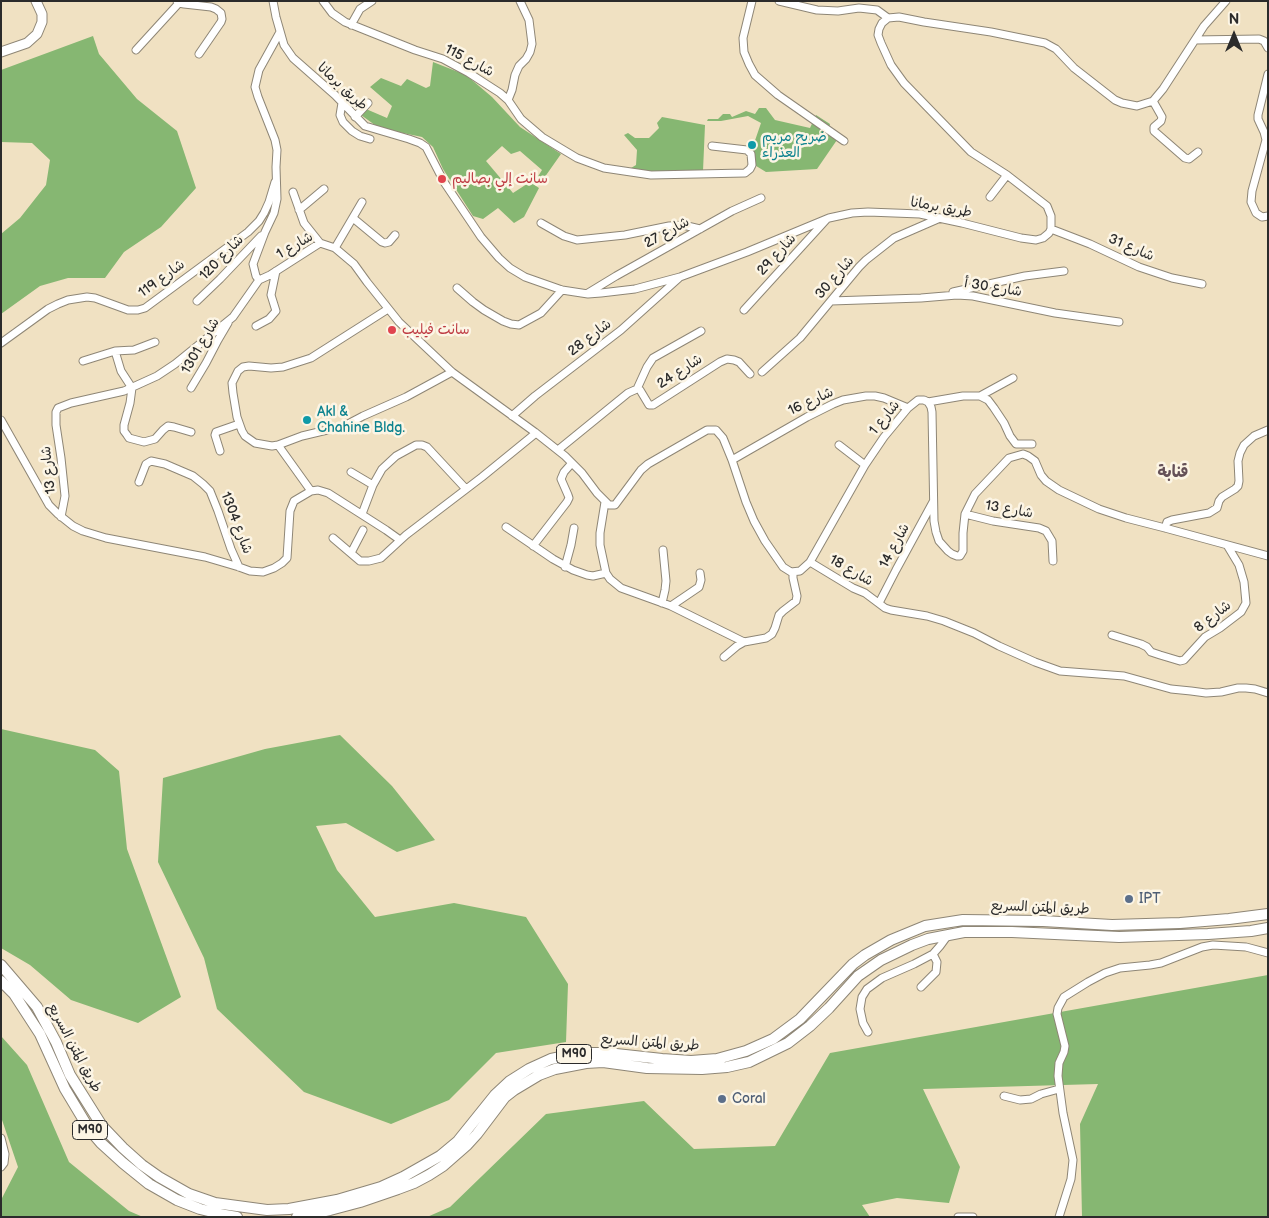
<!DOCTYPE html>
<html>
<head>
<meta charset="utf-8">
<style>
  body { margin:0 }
  #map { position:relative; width:1269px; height:1218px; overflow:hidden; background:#f0e1c2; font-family:"Balsamiq Sans",sans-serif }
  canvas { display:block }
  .frame { position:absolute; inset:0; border:2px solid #2b2b2b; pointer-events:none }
  .north { position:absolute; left:1209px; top:10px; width:50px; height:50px; -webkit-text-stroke:4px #fcf5e5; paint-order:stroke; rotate:0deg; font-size:14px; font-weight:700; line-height:20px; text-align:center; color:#2b2b2b }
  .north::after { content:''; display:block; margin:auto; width:18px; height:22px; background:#2b2b2b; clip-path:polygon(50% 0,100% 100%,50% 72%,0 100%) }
</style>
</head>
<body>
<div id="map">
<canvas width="1269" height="1218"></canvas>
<div class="frame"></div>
<div class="north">N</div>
</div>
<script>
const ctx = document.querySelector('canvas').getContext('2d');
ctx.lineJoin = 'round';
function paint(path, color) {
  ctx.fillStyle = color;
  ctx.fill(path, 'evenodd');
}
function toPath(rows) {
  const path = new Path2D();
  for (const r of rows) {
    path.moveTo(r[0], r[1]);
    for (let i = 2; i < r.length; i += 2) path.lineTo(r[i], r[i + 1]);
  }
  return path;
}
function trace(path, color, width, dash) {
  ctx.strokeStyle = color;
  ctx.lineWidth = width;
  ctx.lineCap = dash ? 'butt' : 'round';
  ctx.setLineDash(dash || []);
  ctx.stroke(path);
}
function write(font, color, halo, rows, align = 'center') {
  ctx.font = font + ' "Balsamiq Sans","Playpen Sans Arabic",sans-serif';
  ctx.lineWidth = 5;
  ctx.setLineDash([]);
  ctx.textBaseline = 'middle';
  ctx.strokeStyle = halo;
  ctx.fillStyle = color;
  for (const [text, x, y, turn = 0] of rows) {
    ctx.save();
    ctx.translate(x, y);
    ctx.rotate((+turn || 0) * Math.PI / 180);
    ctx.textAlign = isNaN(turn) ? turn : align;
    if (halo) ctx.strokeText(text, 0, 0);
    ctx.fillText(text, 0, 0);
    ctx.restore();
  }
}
const forest = toPath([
  [93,36,99,54,137,99,177,131,196,188,161,227,124,252,105,278,68,278,40,286,1,314,1,234,20,218,46,185,50,160,32,143,1,142,1,70],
  [433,62,466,75,492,97,520,127,561,154,542,181,537,178,542,170,520,151,511,154,502,146,486,161,513,193,530,182,539,188,524,217,514,223,498,208,483,219,473,216,443,169,433,147,422,137,379,128,361,115,366,109,387,118,392,106,370,87,381,78,401,86,407,79,426,88,430,86],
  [759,108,766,108,775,120,810,128,816,115,830,124,829,128,839,137,817,169,766,172,748,161,761,123,748,116,721,121,707,121,708,119,718,119,723,114,730,114,732,117,746,111,755,114],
  [662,117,705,125,703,171,629,172,631,168,636,165,637,150,624,135,628,133,635,138,649,138,659,128,657,123],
  [1,729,95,750,119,771,127,849,181,997,138,1023,71,1000,30,965,1,948],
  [340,735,392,786,435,840,397,852,346,823,316,826,337,870,375,917,454,903,526,917,568,984,566,1042,496,1053,449,1100,391,1124,304,1092,217,1009,204,958,158,862,163,778,265,749],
  [1268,975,1268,1217,1082,1217,1080,1124,1098,1084,923,1089,960,1167,949,1203,897,1198,862,1205,870,1217,427,1217,450,1207,546,1114,644,1101,694,1149,775,1146,830,1053],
  [1,1036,27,1065,69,1162,129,1211,143,1217,1,1217,1,1200,18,1167,1,1117]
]);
const minor = toPath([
  [177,1,179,3,184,4,211,7,216,9,221,13,222,19,221,22,199,54],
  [273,1,276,17,284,45,293,58,335,95,365,126,409,139,420,143,426,147,444,182,481,237,499,258,510,268,525,277,562,290,588,294,601,293,635,289,680,277,747,252,829,218,852,213,868,212,920,214,962,223,1021,238,1036,240,1043,238,1049,233,1051,229,1051,216,1047,206,1007,175,971,152,904,83,891,65,881,43,878,35,879,29,882,23,888,18,899,17,924,22,991,32,1045,43,1056,49,1074,68,1115,100,1122,103,1137,106,1153,101,1163,89,1204,26,1226,1],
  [323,1,332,13,345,22,415,50,443,59,469,73,500,93,508,100,512,90,515,75,519,66,526,59,530,52,532,44,529,20,520,1],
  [752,1,743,38,744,52,749,64,755,75,778,95,844,141],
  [779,1,817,10,838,11,859,8,877,10,888,18],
  [351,25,360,9,372,1],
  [280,32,259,70,255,87,258,97,275,140,277,150,276,167,277,199,274,213,265,232,253,264,256,276,259,280,270,275,320,243,335,248,354,264,367,282,399,322,452,372,536,433,565,456,582,473,597,493,609,505,615,505,641,470,648,464,707,430,716,430,723,438,732,460,746,502,754,521,765,541,783,567,791,572,800,571,810,562,865,465,884,437,908,408,918,400,924,400,928,402,931,407,932,412,934,521,936,532,939,541,948,551,952,554,957,556,960,556,963,551,963,533,965,514,975,494,1009,458,1023,454,1028,456,1035,461,1041,475,1046,481,1059,490,1099,509,1126,518,1165,528,1268,556],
  [1195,40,1259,39,1264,41,1268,48],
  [136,50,179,3],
  [1268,74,1258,115,1258,119,1264,132,1266,140,1252,191,1251,202,1256,213,1262,217,1268,216],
  [508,100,521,119,542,137,577,158,604,168,651,175,745,173,750,169,752,165,751,154,747,150,712,146],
  [1153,101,1162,117,1161,121,1154,127,1154,131,1185,158,1189,159,1198,152],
  [342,103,340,115,343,122,352,131,360,136,370,139],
  [355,117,368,103],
  [293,192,304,223,320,243],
  [990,197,1007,175],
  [299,210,324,189],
  [353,218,382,242,385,243,389,242,395,235],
  [541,223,564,236,577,240,625,235,669,226,683,225,700,229],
  [1051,229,1090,244,1139,267,1172,278,1202,284],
  [335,248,362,202],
  [457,288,473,302,484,310,503,321,511,324,519,325,541,313,562,290],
  [953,292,1025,276,1064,271],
  [588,293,616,276,732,211,761,198],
  [197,301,220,279,261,236],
  [831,301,921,298,957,295,973,296,1055,313,1119,322],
  [388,309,311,358,283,367,271,368,249,366,243,367,238,371,232,383,233,393,237,417,242,431,245,436,255,443,272,446,278,445,302,436,344,426,363,416,406,397,452,372],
  [744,310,826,220],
  [256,326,269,319,276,311,271,295,276,271],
  [1,343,48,309,58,304,68,300,87,297,95,298,128,310,138,310,145,308,248,232,259,221,264,213,269,202,275,182],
  [115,351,121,371,132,388,130,403,124,425,124,431,127,435,129,438,144,442,155,439,163,430,168,426,174,427,191,432],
  [83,361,115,351,134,350,155,342],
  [762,372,800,338,859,267,866,260,894,238,940,218],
  [191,388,206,363,218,340,228,323],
  [637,389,647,367,653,358,701,331],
  [980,396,1013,378],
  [928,402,963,396,980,396,988,400,994,408,1004,423,1010,436,1016,444,1032,444],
  [512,416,535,396,621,330,679,278],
  [1,420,49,505,58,514,73,526,83,531,106,538,205,557,239,567,250,571,263,572,274,568,282,563,287,558,290,511,294,501,311,491,318,490,328,493,386,530,400,540],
  [278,445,311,491],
  [839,445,865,465],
  [558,450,628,393,637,389,640,390,649,405,653,405,720,362,727,359,734,360,739,362,750,374],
  [220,451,215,435,216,432,239,424],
  [732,460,807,417,833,404,843,400,866,396,875,396,884,398,908,408],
  [351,472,373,485],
  [139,482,146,464,151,461,165,464,193,476,203,484,210,491,218,511,231,549,239,567],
  [605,502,600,533,600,545,606,573,610,579,621,588,671,606,744,642],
  [362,514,373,485,382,469,396,456,416,445,422,445,427,447,466,489],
  [965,514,993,521,1039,528,1046,531,1052,541,1053,561],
  [61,517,65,496,61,458,56,425,56,412,58,408,71,403,124,391,157,376,175,364,233,317,259,280],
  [506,527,553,559,573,570,587,575,593,576,606,573],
  [1165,528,1167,522,1172,520,1209,513,1217,508,1219,501,1222,497,1235,489,1238,486,1239,481,1238,461,1240,453,1244,445,1254,436,1268,430],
  [333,538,360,561,369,561,381,558,406,535,482,477,536,433],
  [533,546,567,502,569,498,568,495,561,479,564,472,572,463],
  [351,553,363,530],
  [810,562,853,588,865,593,885,608,891,610,927,616,944,621,974,633,999,646,1035,662,1060,671,1124,676,1171,689,1191,691,1206,693,1221,692,1238,688,1246,688,1255,689,1268,693],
  [565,567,571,545,574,528],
  [662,603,665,590,666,581,663,550],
  [879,603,896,570,933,502],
  [671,606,699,587,701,580,700,573],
  [1112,635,1141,644,1147,647,1151,652,1160,655,1180,661,1184,660,1205,637,1220,628,1241,612,1246,603,1244,582,1239,565,1227,545],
  [724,657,737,646,744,642,766,638,772,634,775,628,779,615,783,611,796,601,797,596,793,578,793,572],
  [921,987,936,972,937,962,933,954],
  [868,1032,863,1023,860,1009,862,997,867,989,882,978,914,964,933,954,940,946,948,935],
  [1004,1096,1020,1100,1031,1099,1041,1094,1059,1089],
  [1,1138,5,1154,4,1163,1,1167],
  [958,1217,973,1217],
  [1059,1217,1071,1179,1073,1160,1063,1113,1058,1076,1059,1063,1064,1052,1065,1046,1057,1014,1058,1008,1064,997,1088,982,1105,973,1120,968,1150,965,1161,963,1202,947,1213,945,1246,947,1268,953]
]);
const major = toPath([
  [1,52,27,43,37,34,42,22,42,14,36,1]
]);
const highway = toPath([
  [1,965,37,1007,56,1042,70,1075,102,1126,123,1148,142,1165,159,1177,189,1194,215,1203,267,1210,289,1209,337,1200,381,1187,403,1177,440,1156,458,1141,495,1095,510,1081,529,1069,551,1059,580,1053,607,1053,662,1059,691,1061,717,1059,746,1051,773,1039,800,1019,853,964,865,955,891,940,925,926,963,920,1043,921,1112,925,1180,923,1229,919,1268,914],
  [1,981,14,994,40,1034,65,1089,89,1129,101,1143,123,1163,149,1184,177,1200,200,1209,225,1215,237,1217],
  [297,1217,330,1210,360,1202,398,1189,414,1183,429,1175,443,1166,467,1145,477,1134,505,1097,514,1090,539,1075,555,1069,586,1063,603,1062,647,1068,702,1069,727,1067,749,1062,788,1043,810,1026,829,1008,858,976,881,960,912,945,928,939,964,932,1012,932,1119,937,1208,934,1251,931,1268,928]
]);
const markers = [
  [752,145,5,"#0f9aa8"],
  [442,179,5,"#e0444e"],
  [392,330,5,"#e0444e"],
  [307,420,5,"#0f9aa8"],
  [1129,899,5,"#5c6f8a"],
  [722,1099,5,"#5c6f8a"]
];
const shields = [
  [574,1054,35],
  [90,1130,35]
];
const shieldNames = [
  ["M90",574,1054],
  ["M90",90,1130]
];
const streetNames = [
  ["شارع 115",469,61,28],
  ["طريق برمانا",342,87,43],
  ["طريق برمانا",941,208,10],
  ["شارع 27",667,233,-29],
  ["شارع 1",295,246,-30],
  ["شارع 31",1131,248,23],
  ["شارع 29",777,255,-48],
  ["شارع 120",222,258,-46],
  ["شارع 30",835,278,-49],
  ["شارع 119",162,279,-36],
  ["شارع 30 أ",993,288,9],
  ["شارع 28",590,338,-38],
  ["شارع 1301",201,346,-60],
  ["شارع 24",680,372,-33],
  ["شارع 16",811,402,-25],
  ["شارع 1",885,418,-51],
  ["شارع 13",49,470,-96],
  ["شارع 13",1009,510,10],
  ["شارع 1304",236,523,69],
  ["شارع 14",895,546,-62],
  ["شارع 18",851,571,30],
  ["شارع 8",1213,617,-38],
  ["طريق المتن السريع",1040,908,2],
  ["طريق المتن السريع",650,1043,4],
  ["طريق المتن السريع",74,1048,62]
];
const cultureNames = [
  ["ضريح مريم",762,137],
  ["العذراء",762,153],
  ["Akl &",317,412],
  ["Chahine Bldg.",317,428]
];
const healthNames = [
  ["سانت إلي بصاليم",452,179],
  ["سانت فيليب",402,330]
];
const serviceNames = [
  ["IPT",1139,899],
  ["Coral",732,1099]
];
const quarterNames = [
  ["قنابة",1173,473]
];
paint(forest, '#86b772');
trace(minor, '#8e8676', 9);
trace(major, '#8e8676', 11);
trace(highway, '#8e8676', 12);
trace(minor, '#fff', 7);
trace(major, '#fff', 9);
trace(highway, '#fff', 10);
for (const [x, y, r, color] of markers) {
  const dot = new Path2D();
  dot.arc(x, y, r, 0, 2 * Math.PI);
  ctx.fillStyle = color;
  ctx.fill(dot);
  trace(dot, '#fcf5e5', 2);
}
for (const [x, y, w] of shields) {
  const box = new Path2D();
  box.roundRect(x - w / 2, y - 9.5, w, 19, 4);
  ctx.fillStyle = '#fcf5e5';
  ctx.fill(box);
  trace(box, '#2b2b2b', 1);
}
write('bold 12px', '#2b2b2b', null, shieldNames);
write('14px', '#2b2b2b', '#fcf5e5', streetNames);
write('14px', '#0d838f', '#fcf5e5', cultureNames, 'left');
write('14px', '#be3a42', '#fcf5e5', healthNames, 'left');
write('14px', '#4e5e75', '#fcf5e5', serviceNames, 'left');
write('bold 16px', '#655158', '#fcf5e5', quarterNames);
</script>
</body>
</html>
